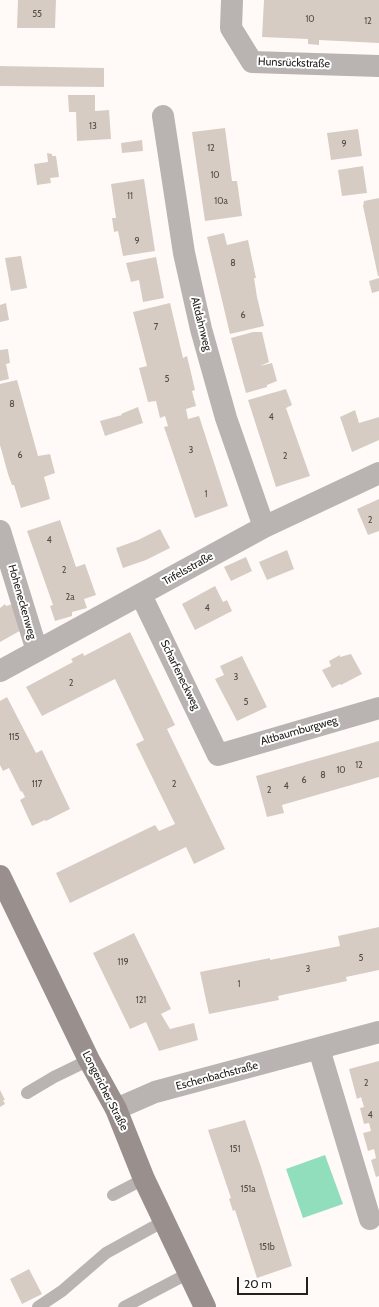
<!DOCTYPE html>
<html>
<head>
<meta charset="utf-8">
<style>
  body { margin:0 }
  #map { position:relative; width:379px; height:1307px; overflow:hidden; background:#fffaf7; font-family:Cabin,sans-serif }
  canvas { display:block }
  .scale { position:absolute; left:237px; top:1277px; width:71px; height:18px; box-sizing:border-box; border:2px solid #24201d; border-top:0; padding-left:5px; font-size:12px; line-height:14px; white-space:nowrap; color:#24201d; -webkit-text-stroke:3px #fff; paint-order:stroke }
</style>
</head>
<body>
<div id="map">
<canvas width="379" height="1307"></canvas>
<div class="scale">20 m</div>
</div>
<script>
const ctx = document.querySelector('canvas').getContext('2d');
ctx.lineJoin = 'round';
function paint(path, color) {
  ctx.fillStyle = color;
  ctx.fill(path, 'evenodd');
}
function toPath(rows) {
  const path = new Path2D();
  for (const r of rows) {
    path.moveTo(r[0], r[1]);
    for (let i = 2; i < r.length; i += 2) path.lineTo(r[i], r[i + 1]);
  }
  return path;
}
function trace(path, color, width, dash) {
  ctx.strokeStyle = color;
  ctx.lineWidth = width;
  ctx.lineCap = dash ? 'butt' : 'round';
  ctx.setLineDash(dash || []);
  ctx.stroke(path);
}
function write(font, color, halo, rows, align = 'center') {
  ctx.font = font + ' Cabin,sans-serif';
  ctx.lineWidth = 4;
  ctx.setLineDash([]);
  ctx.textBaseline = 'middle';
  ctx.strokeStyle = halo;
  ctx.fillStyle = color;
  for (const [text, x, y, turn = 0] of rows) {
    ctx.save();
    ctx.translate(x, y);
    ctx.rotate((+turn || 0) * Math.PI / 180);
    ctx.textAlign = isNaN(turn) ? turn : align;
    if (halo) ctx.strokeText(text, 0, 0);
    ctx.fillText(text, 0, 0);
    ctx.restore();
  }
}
const green = toPath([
  [325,1155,343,1204,303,1218,286,1169]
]);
const building = toPath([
  [18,0,56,0,55,28,17,28],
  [264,0,379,0,379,43,319,40,319,45,308,44,308,39,262,37],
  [0,66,104,68,104,87,0,86],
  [68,95,95,95,95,111,109,110,111,139,77,141,76,112,69,112],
  [225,128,232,181,237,181,242,216,205,221,192,132],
  [358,129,362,156,331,160,327,133],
  [142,140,143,151,122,153,121,143],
  [47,153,52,154,52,156,56,156,59,177,50,178,51,183,37,185,34,164,48,162],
  [363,166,367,193,342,196,338,170],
  [144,179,155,251,123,256,118,231,114,232,112,218,116,218,111,184],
  [379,198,379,276,378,276,363,206,364,201],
  [224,233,227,245,248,240,256,278,254,278,257,297,264,326,230,334,207,237],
  [21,256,27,288,11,291,5,258],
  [156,257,164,298,143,302,139,280,131,282,126,263],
  [379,278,379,291,372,293,369,281],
  [6,303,9,320,0,322,0,305],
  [170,303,183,358,187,356,195,390,192,391,196,406,186,409,188,419,199,416,228,506,195,518,164,427,168,426,165,416,160,418,156,401,148,402,139,368,147,366,133,312],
  [253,332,262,332,269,362,260,366,272,363,277,381,267,385,267,387,246,393,231,338],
  [8,349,10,363,6,364,9,379,0,381,0,350],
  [17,380,38,456,50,454,55,473,44,477,50,499,21,508,14,485,12,485,8,474,0,445,0,384],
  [286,389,292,405,286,408,310,476,276,487,248,400],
  [138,407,143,423,105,436,100,421,122,415,121,414],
  [355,410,359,423,379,417,379,440,352,452,340,417],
  [379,499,379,531,368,535,357,509],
  [60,520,76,567,85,564,96,595,84,599,87,608,72,612,72,616,55,621,50,606,53,605,27,531],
  [160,529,170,548,146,560,123,568,116,548,138,540],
  [287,550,294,569,267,580,259,562],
  [246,557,252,571,231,581,224,567],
  [215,586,223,602,227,600,232,611,195,630,182,604],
  [16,603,25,628,0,642,0,608,5,604,6,606],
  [130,632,175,725,167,729,225,849,194,864,186,847,70,903,56,873,155,825,159,831,175,824,136,744,144,740,115,679,42,716,26,687,73,662,71,659,83,653,84,656],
  [351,654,362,674,341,685,340,684,332,688,322,670,331,666,329,661,340,655,340,657],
  [242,656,267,707,237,721,215,679,224,675,220,666],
  [7,697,36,753,42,750,70,809,46,821,45,820,32,826,20,800,25,797,22,791,21,792,9,768,3,771,0,765,0,701],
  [379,741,379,777,282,805,284,813,267,817,256,776],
  [379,927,379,970,346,977,347,981,278,996,279,1000,209,1014,200,972,270,958,270,960,340,946,338,936],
  [134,933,171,1009,161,1014,170,1029,194,1023,198,1040,159,1051,146,1022,130,1029,93,953],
  [379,1061,379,1176,376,1177,371,1160,376,1158,374,1149,368,1151,363,1133,371,1131,369,1123,364,1124,360,1108,364,1107,361,1097,357,1099,349,1069],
  [0,1090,5,1100,3,1100,5,1104,0,1107],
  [245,1120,261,1167,292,1266,257,1278,235,1210,233,1211,229,1199,231,1198,208,1130],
  [29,1269,42,1294,22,1304,10,1279]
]);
const lane = toPath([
  [27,1093,54,1077,89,1060],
  [113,1195,144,1179],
  [38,1307,62,1291,106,1253,164,1221],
  [124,1307,189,1273]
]);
const street = toPath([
  [232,0,231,28,252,62,379,66],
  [163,116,184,253,201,329,226,418,264,527],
  [0,531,37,651],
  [141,595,218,755,379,708],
  [0,671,264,527,379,473],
  [319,1049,370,1219],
  [116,1109,155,1092,379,1032]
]);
const secondary = toPath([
  [0,876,89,1060,116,1109,144,1179,205,1307]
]);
const numberNames = [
  ["55",37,14],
  ["10",310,19],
  ["12",368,21],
  ["13",93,126],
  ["9",344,144],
  ["12",211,148],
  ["10",215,175],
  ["11",130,196],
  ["10a",221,201],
  ["9",137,241],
  ["8",233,263],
  ["6",243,315],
  ["7",156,327],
  ["5",167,379],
  ["8",12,404],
  ["4",271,417],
  ["3",191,450],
  ["6",20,455],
  ["2",285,456],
  ["1",206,494],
  ["2",370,520],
  ["4",49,540],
  ["2",64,570],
  ["2a",70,597],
  ["4",207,608],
  ["3",236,677],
  ["2",71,683],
  ["5",246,702],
  ["115",14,737],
  ["12",359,765],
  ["10",341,770],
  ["8",323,775],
  ["6",304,780],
  ["117",37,784],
  ["2",174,784],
  ["4",286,786],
  ["2",269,790],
  ["5",361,958],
  ["119",123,962],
  ["3",308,969],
  ["1",239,984],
  ["121",141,1000],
  ["2",366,1083],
  ["4",370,1115],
  ["151",235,1149],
  ["151a",248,1189],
  ["151b",267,1247]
];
const streetNames = [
  ["Hunsrückstraße",294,63,2],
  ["Altdahnweg",201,324,76],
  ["Trifelsstraße",188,569,-29],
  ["Hoheneckenweg",22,602,74],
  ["Scharfeneckweg",180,675,64],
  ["Altbaumburgweg",299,731,-16],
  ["Eschenbachstraße",217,1076,-15],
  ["Longericher Straße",105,1091,63]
];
paint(green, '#91debc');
paint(building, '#d7ccc3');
trace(lane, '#b9b3b1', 12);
trace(street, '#b9b3b1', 22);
trace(secondary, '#99908d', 22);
write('9px', '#514b46', null, numberNames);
write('11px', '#24201d', '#fff', streetNames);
</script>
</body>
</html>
